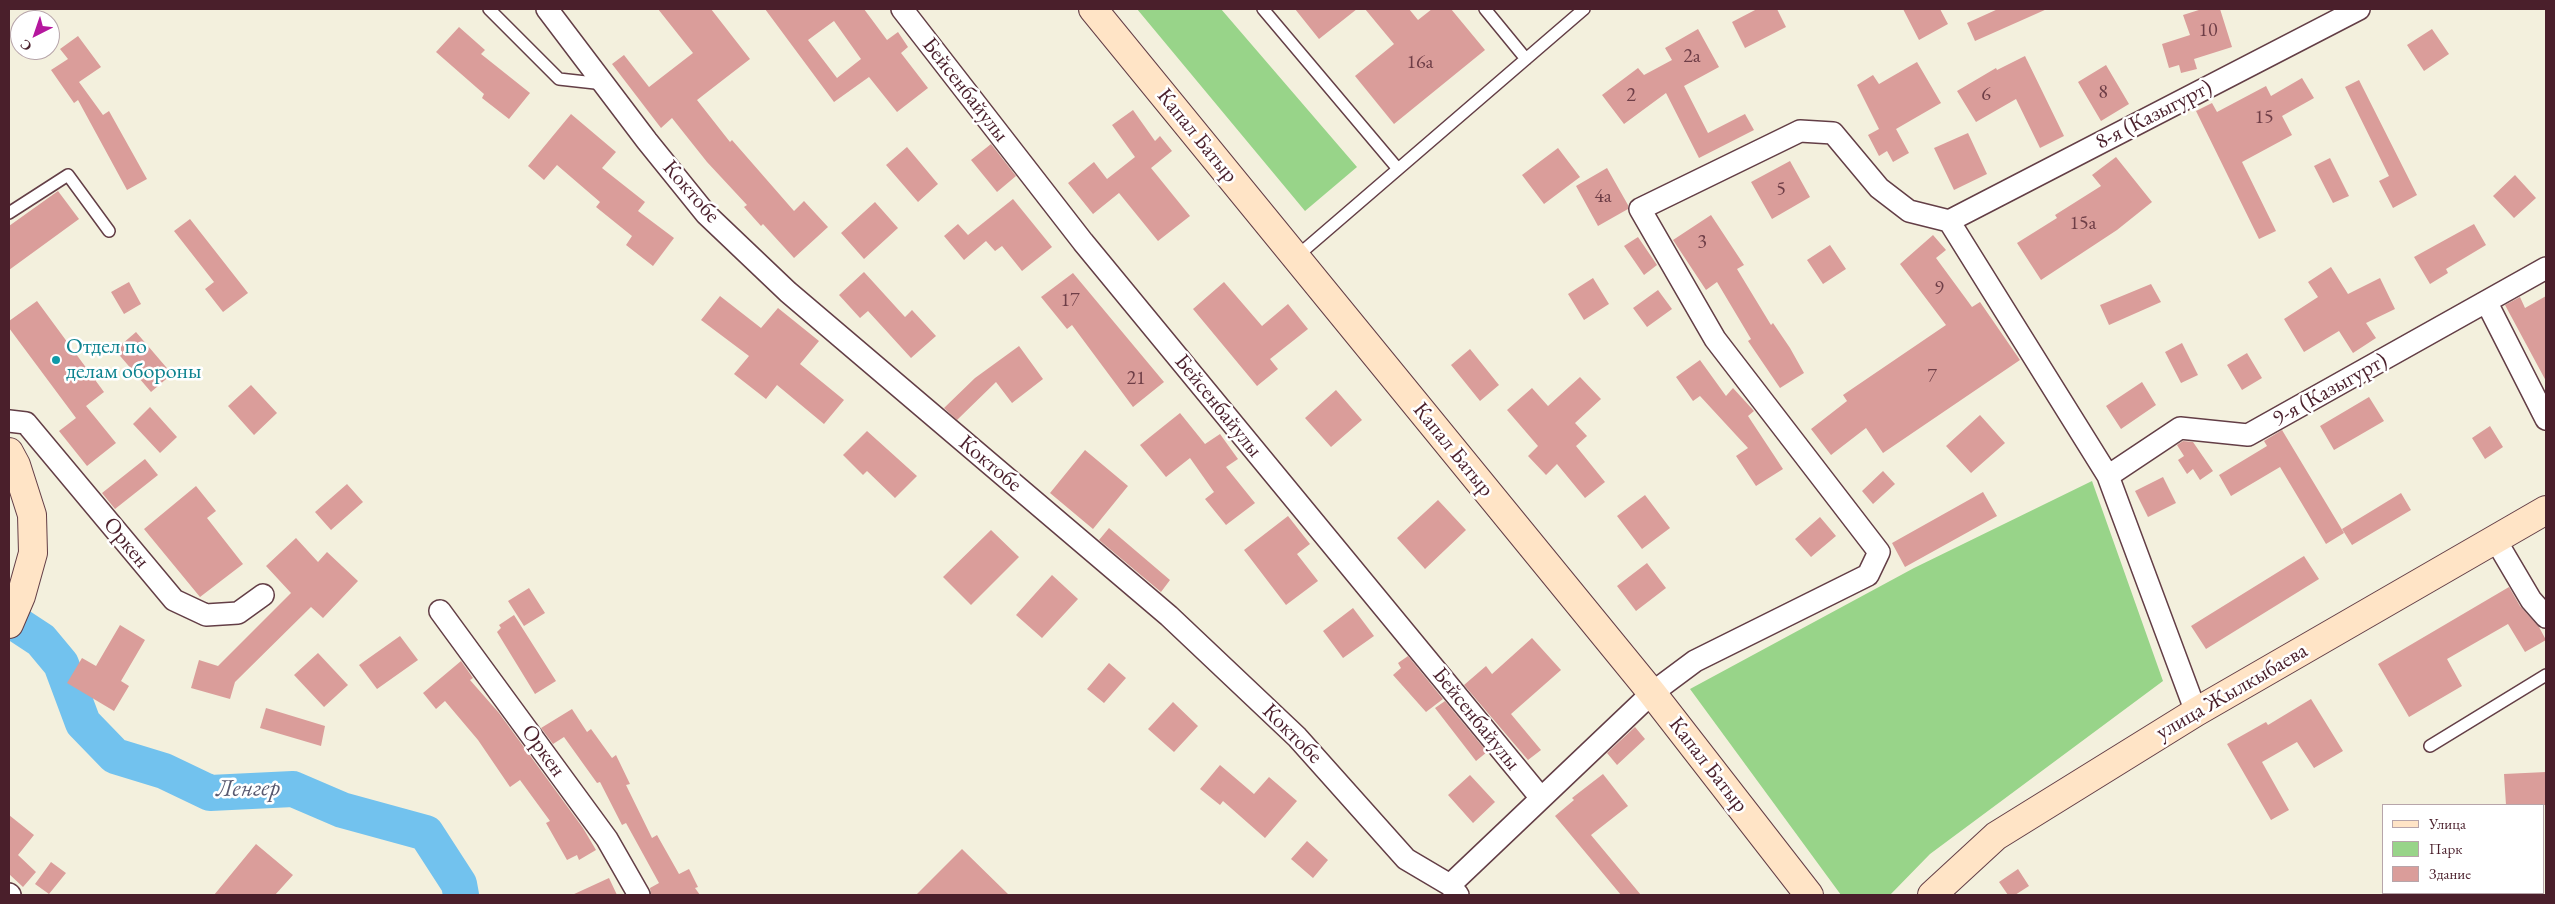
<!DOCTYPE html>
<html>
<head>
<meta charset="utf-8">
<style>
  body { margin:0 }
  #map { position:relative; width:2555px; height:904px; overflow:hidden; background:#f3f0dd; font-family:"EB Garamond",serif }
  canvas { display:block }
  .frame { position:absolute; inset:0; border:10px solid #4a1f2b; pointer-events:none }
  .legend { position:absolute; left:2382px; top:804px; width:162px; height:90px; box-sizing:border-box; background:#fff; border:1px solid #b7a5aa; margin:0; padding:6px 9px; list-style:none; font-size:15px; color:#4a1f2b }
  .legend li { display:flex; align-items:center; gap:10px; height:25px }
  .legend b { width:25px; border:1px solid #b7a5aa }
  .north { position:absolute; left:10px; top:10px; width:50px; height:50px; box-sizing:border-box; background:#fff; border:1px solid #b7a5aa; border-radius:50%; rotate:221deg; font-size:14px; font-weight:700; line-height:20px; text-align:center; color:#4a1f2b }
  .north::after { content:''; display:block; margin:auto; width:18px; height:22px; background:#b5179e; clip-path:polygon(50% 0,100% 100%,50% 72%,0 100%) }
</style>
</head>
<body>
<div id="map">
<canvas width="2555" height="904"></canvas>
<div class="frame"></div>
<ul class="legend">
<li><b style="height:6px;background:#ffe4c6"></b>Улица</li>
<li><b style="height:14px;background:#98d489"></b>Парк</li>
<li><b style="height:14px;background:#da9d9a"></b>Здание</li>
</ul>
<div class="north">С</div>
</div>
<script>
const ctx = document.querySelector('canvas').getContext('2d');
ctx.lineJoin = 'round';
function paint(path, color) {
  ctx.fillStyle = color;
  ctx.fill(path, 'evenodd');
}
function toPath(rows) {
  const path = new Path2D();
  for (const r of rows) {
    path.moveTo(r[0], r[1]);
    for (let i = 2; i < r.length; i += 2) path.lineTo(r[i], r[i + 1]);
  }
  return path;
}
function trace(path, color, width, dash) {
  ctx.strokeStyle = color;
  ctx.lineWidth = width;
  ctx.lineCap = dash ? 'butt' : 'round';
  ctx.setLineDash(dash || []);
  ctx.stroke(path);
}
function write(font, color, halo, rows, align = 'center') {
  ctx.font = font + ' "EB Garamond",serif';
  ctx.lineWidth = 5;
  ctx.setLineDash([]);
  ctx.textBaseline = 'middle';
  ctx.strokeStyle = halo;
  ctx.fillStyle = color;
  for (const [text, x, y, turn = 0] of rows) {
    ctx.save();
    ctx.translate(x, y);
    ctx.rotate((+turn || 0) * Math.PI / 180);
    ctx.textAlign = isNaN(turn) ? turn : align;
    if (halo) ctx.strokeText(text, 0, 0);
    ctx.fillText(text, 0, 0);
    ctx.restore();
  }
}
const green = toPath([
  [1137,9,1221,9,1357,167,1305,211],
  [2092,481,2163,681,1930,854,1890,895,1841,895,1690,689,1914,568]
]);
const river = toPath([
  [9,619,41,640,61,664,83,723,115,756,164,771,210,793,293,789,342,810,426,833,459,884,461,895]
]);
const building = toPath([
  [658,9,711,9,750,59,697,100,730,142,732,140,794,211,804,201,828,227,794,258,763,224,761,226,744,207,747,205,707,162,672,118,661,128,612,64,624,55,649,87,693,53],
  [765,9,864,9,887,40,898,32,908,47,901,53,928,88,897,112,869,77,834,102],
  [834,21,861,59,837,78,808,40],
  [1295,9,1357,9,1319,39],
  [1365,9,1409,9,1418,20,1432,9,1451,9,1485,50,1394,124,1355,76,1394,44],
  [1757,9,1777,9,1786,27,1745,48,1732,22],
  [1903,9,1940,9,1948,24,1919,40],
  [1998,9,2047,9,1975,41,1967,23],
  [2202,9,2220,9,2232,47,2194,59,2197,69,2181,73,2179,65,2169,68,2162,44,2190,35,2183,15],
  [459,27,485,50,481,54,530,93,509,119,482,98,484,94,436,52],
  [1698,29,1719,67,1684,86,1708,133,1745,114,1754,130,1699,158,1666,93,1624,124,1602,95,1638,68,1644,75,1672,60,1665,48],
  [2432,29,2449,54,2424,71,2407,45],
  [78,36,101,67,79,82,103,115,109,111,147,179,127,190,78,100,74,103,51,70,68,59,60,49],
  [2025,56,2064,136,2040,148,2016,99,1976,122,1957,91,1996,68,1997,70],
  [1917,62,1941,103,1896,129,1909,153,1893,162,1887,151,1879,156,1868,135,1879,129,1857,85,1873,75,1879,84],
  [2106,65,2129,104,2101,121,2078,82],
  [2302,78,2314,98,2282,116,2292,135,2242,162,2276,231,2259,239,2196,111,2212,103,2217,112,2266,86,2271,96],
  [2359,80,2417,195,2393,208,2379,181,2389,176,2345,87],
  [1133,110,1155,141,1160,136,1172,151,1151,168,1190,216,1158,241,1119,193,1093,214,1068,183,1094,162,1107,179,1135,157,1112,125],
  [571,114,616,152,602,168,645,202,638,211,674,238,653,266,626,245,632,236,596,207,600,202,557,165,544,180,528,166],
  [1968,133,1987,174,1954,190,1934,148],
  [991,144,1016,176,997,192,971,160],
  [907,147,938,184,918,202,886,165],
  [1558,148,1580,177,1544,204,1522,175],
  [2116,157,2152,202,2117,230,2041,280,2017,243,2057,218,2055,215,2101,186,2092,175],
  [2330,158,2349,196,2333,203,2314,166],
  [1790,161,1810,197,1772,219,1751,182],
  [1607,168,1628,205,1628,209,1598,226,1576,186],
  [2515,175,2536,198,2514,218,2493,196],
  [58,191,79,219,9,270,9,226],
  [1013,199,1052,247,1022,271,1002,246,995,251,986,241,964,260,944,236,958,224,968,235],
  [875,202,898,228,864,259,841,233],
  [1711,215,1744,265,1737,269,1771,325,1773,323,1790,348,1804,373,1780,388,1748,341,1751,339,1717,282,1706,290,1673,240],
  [190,219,248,293,223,312,205,289,214,282,174,231],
  [2474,224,2486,245,2446,269,2448,273,2430,284,2414,257],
  [1933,235,1946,250,1936,258,1972,307,1980,302,2020,360,1883,453,1866,428,1831,455,1811,429,1847,401,1843,395,1946,325,1900,264],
  [1638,237,1657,265,1644,275,1624,246],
  [1830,245,1846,269,1823,284,1807,260],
  [2331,267,2348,294,2380,278,2395,309,2366,323,2376,338,2353,353,2339,331,2304,352,2284,319,2318,297,2308,282],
  [864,272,905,317,912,310,936,336,911,358,868,311,860,318,839,295],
  [1073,273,1164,382,1133,407,1072,325,1067,329,1041,297],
  [1593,278,1609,304,1584,320,1568,294],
  [129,282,141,304,124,314,111,292],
  [1224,282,1262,326,1288,304,1308,329,1270,359,1278,369,1257,386,1193,309],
  [2151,284,2161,302,2109,325,2100,305],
  [1658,290,1672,309,1647,327,1633,308],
  [720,296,761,328,778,308,819,341,800,364,844,400,824,424,777,385,766,399,734,374,749,356,701,320],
  [2546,296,2546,381,2505,305,2520,297,2525,308],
  [37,301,104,392,86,406,116,443,87,466,59,431,76,418,9,328,9,321],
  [136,332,172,374,151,392,115,350],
  [2182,343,2198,375,2181,383,2165,352],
  [1019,346,1043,379,1012,403,996,382,957,420,944,408,975,378],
  [1470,349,1499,385,1480,401,1451,365],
  [2247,353,2262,378,2242,390,2227,365],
  [1700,360,1726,396,1733,388,1754,411,1748,416,1783,469,1756,486,1736,456,1748,448,1700,396,1693,401,1676,377],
  [1580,377,1601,399,1575,423,1587,436,1576,446,1605,482,1585,498,1557,464,1546,475,1528,456,1538,446,1507,410,1532,388,1548,406],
  [2142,382,2156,405,2121,429,2106,406],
  [251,385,277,413,254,435,228,406],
  [1336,390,1362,420,1331,447,1305,418],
  [2369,397,2384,421,2334,450,2320,426],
  [150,407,177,437,160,453,133,424],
  [1180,413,1205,444,1220,434,1238,459,1226,467,1255,503,1226,525,1205,499,1214,492,1190,458,1166,477,1140,445],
  [1980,415,2005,443,1971,473,1946,446],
  [2490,426,2503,447,2485,459,2472,438],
  [2282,430,2344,533,2326,544,2280,467,2231,496,2219,475,2267,446,2264,441],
  [867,431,917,476,895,498,867,471,863,475,843,455],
  [2183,441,2193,442,2213,471,2200,480,2193,469,2187,474,2178,460,2184,456,2177,445],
  [1085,450,1128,486,1093,529,1050,493],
  [145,459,158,475,115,509,102,493],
  [1883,471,1895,484,1873,504,1862,491],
  [2163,477,2176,503,2148,517,2135,491],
  [347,484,363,502,331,530,315,512],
  [196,486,216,511,207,518,243,564,200,597,144,529],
  [1983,492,1997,516,1905,567,1892,543],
  [2401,493,2411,510,2352,545,2342,529],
  [1645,495,1670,528,1642,549,1617,516],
  [1438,500,1466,530,1425,569,1397,538],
  [1288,516,1310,544,1297,554,1318,581,1286,605,1244,550],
  [1820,517,1836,536,1811,557,1795,539],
  [1109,528,1170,580,1161,592,1099,540],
  [991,530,1019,557,971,605,943,577],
  [296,538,318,562,327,552,358,581,323,618,311,607,235,682,230,699,191,688,199,660,218,666,291,593,266,566],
  [2304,556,2319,579,2206,649,2191,626],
  [1647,563,1666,588,1636,611,1617,586],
  [1052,575,1078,599,1042,638,1016,615],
  [2509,587,2520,606,2539,627,2546,640,2525,652,2508,624,2447,659,2462,686,2409,717,2378,664],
  [529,588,545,613,524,626,508,601],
  [1353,608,1374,636,1343,658,1323,631],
  [514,615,556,681,535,694,497,632,501,628,499,625],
  [120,625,145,640,121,681,129,686,114,711,67,683,82,658,96,666],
  [400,636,418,660,377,689,359,665],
  [1532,638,1561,670,1511,714,1541,750,1528,760,1464,685,1486,666,1492,674],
  [318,653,348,685,324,707,294,675],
  [1408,656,1443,699,1426,712,1393,675,1401,668,1398,663],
  [461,661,473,678,470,680,499,713,583,828,596,850,579,860,577,855,567,860,546,823,550,821,520,780,510,787,478,740,445,701,436,709,423,693],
  [1109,663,1126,678,1104,703,1087,689],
  [2311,699,2343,751,2314,768,2297,742,2262,762,2289,810,2271,820,2227,744,2266,722,2268,725],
  [1445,701,1487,752,1476,761,1435,708],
  [1173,702,1198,726,1174,752,1148,729],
  [266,708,325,726,321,746,260,728],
  [572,709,587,732,591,729,612,758,616,755,630,784,626,785,652,838,657,835,679,874,689,869,698,887,695,888,700,895,651,895,650,888,659,883,626,823,622,825,600,782,597,783,564,737,553,744,541,728],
  [1635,727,1645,739,1617,765,1607,753],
  [1220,765,1254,794,1269,777,1297,801,1265,838,1223,801,1220,805,1200,789],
  [2546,772,2546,805,2506,805,2504,774],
  [1603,774,1628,806,1591,835,1641,895,1621,895,1555,816,1574,800,1572,798],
  [1470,775,1495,802,1473,823,1448,795],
  [9,815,34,835,18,855,36,872,23,887,9,874],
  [1307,841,1328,860,1313,878,1291,859],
  [256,844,293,875,275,895,214,895],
  [962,849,1009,895,916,895],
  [51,862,66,873,49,894,35,884],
  [2018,869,2029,886,2015,895,2008,895,1999,882],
  [609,878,617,895,572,895]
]);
const service = toPath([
  [489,9,559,79,604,84],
  [1263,9,1398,169],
  [1485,9,1526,59],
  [9,213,68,175,109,231],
  [1296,257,1584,9],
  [2430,746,2546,675]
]);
const minor = toPath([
  [547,9,647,141,706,214,788,292,1169,616,1297,737,1406,859,1450,885,1458,895],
  [902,9,1083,242,1541,798],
  [1949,221,2359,9],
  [2487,303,2546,419],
  [9,421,26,423,174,600,206,615,238,613,263,595],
  [2108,476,2180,428,2248,435,2546,268],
  [2495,539,2531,600,2546,617],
  [440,611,607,839,639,895],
  [1450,885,1652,693,1695,661,1868,575,1879,552,1715,339,1640,209,1800,131,1833,133,1879,188,1909,211,1949,221,2108,476,2196,712],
  [9,894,10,895]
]);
const secondary = toPath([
  [1093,9,1652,693,1809,895],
  [9,452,16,465,32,515,33,553,21,596,9,624],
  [1932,895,1996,836,2196,712,2546,510]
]);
const markers = [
  [56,360,5,"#0f9aa8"]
];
const numberNames = [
  ["10",2208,31],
  ["2а",1692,57],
  ["16а",1420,63],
  ["8",2103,93],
  ["6",1986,95],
  ["2",1631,96],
  ["15",2264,118],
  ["5",1781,190],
  ["4а",1603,197],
  ["15а",2083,224],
  ["3",1702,243],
  ["9",1939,289],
  ["17",1070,301],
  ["7",1932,377],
  ["21",1136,379]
];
const streetNames = [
  ["Бейсенбайулы",965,90,52],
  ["8-я (Казыгурт)",2154,115,-27],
  ["Капал Батыр",1197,136,51],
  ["Коктобе",691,192,49],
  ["9-я (Казыгурт)",2330,390,-29],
  ["Бейсенбайулы",1218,406,51],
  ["Капал Батыр",1453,450,51],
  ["Коктобе",990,464,40],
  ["Оркен",126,543,50],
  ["улица Жылкыбаева",2232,692,-30],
  ["Бейсенбайулы",1476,719,51],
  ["Коктобе",1292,734,45],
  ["Оркен",543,751,54],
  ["Капал Батыр",1708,765,52]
];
const cultureNames = [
  ["Отдел по",66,347],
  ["делам обороны",66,372]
];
const waterNames = [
  ["Ленгер",248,789,-1]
];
paint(green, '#98d489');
trace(river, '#72c2ee', 36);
paint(building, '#da9d9a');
trace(service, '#633e46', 14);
trace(minor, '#633e46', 24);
trace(secondary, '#633e46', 30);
trace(service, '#fff', 11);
trace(minor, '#fff', 21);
trace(secondary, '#ffe4c6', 28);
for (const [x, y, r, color] of markers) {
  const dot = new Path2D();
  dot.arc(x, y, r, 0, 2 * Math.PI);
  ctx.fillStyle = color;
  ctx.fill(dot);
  trace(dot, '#fff', 2);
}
write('20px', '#6e3e47', null, numberNames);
write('22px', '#4a1f2b', '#fff', streetNames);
write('22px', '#0d838f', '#fff', cultureNames, 'left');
write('italic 24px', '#58586f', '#fff', waterNames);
</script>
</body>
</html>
